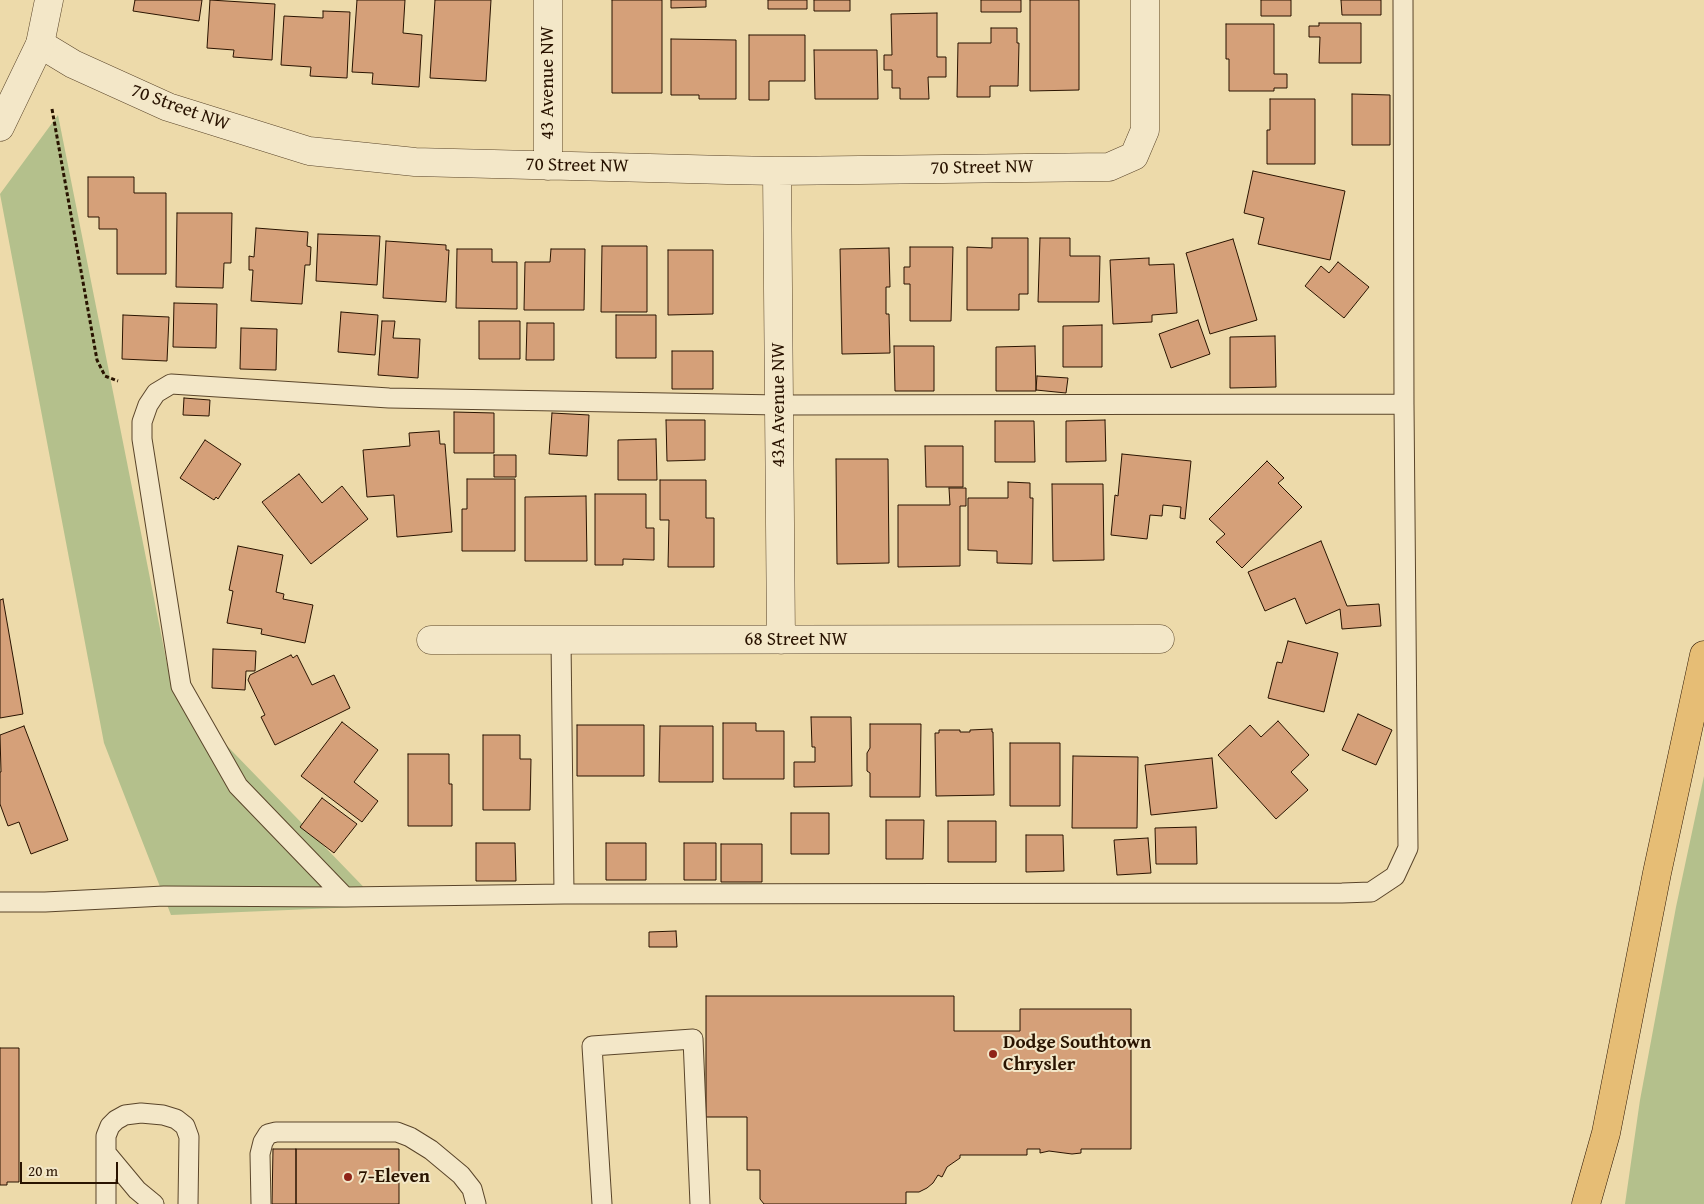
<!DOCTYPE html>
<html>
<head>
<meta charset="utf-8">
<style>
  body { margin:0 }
  #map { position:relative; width:1704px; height:1204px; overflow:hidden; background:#eddaaa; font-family:"Gentium Book Plus",serif }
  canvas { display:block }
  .scale { position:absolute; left:20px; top:1162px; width:98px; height:22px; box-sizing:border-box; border:2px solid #291300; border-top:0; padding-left:6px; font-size:15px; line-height:18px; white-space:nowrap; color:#291300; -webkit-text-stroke:4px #f3e7c8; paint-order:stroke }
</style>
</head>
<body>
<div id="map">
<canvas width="1704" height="1204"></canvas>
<div class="scale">20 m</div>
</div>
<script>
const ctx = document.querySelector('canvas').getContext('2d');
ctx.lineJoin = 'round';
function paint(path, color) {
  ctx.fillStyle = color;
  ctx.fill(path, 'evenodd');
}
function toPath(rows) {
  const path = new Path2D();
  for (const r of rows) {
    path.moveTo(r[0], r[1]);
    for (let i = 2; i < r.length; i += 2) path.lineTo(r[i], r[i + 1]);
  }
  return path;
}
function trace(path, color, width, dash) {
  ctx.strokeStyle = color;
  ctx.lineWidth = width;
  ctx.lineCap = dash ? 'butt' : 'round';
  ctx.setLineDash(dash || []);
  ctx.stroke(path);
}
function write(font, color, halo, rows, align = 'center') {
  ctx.font = font + ' "Gentium Book Plus",serif';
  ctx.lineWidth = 4;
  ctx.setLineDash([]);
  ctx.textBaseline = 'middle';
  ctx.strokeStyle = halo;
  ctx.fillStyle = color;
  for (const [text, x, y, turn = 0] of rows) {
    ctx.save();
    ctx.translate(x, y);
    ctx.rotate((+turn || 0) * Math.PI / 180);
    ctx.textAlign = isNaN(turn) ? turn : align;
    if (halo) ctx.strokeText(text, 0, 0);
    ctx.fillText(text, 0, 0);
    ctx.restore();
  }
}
const green = toPath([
  [58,115,172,689,382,906,171,915,104,743,0,194],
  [1704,776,1704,1204,1625,1204,1640,1100,1676,907]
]);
const building = toPath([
  [135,0,202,0,199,21,133,11,135,0],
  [210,0,275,4,272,60,233,57,234,50,207,48,210,0],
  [357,0,405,0,403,33,422,35,419,87,372,84,373,73,352,72,357,0],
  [435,0,491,0,486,81,430,78,435,0],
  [612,0,662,0,662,93,612,93,612,0],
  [671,0,706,0,706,7,671,8,671,0],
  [768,0,807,0,807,9,768,9,768,0],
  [814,0,850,0,850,11,814,11,814,0],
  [981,0,1021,0,1021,12,981,12,981,0],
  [1030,0,1079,0,1079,90,1030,91,1030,0],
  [1261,0,1291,0,1291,16,1261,16,1261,0],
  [1341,0,1381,0,1381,15,1342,15,1341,0],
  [323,11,350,12,347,78,310,76,311,67,281,65,284,16,323,18,323,11],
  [937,13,937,57,946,57,946,77,928,77,929,99,900,99,900,88,892,88,892,70,884,70,884,55,892,55,891,14,937,13],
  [1319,23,1361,23,1361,63,1319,63,1320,37,1309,37,1309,26,1319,26,1319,23],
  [1226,24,1274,24,1274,74,1287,74,1287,88,1274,88,1274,91,1229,91,1229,59,1226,59,1226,24],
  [991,28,1017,28,1017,43,1019,43,1018,86,990,86,990,97,957,97,958,43,991,43,991,28],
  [749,35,805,35,805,81,769,81,769,100,749,100,749,35],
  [671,39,736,40,736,99,699,99,699,95,671,95,671,39],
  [814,50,877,50,878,99,815,99,814,50],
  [1352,94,1390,95,1390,145,1352,145,1352,94],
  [1270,99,1315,99,1315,164,1267,164,1267,130,1270,130,1270,99],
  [1253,171,1345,191,1330,260,1258,244,1264,218,1244,213,1253,171],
  [88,177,134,177,134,193,166,193,166,274,117,274,117,229,99,229,99,217,88,217,88,177],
  [177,213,232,213,231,263,224,263,223,288,176,287,177,213],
  [256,228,308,232,307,246,311,247,310,265,305,265,302,304,251,301,253,270,249,270,249,256,254,257,256,228],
  [318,234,380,236,377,285,316,281,318,234],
  [992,238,1028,238,1028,294,1019,294,1019,310,967,310,967,247,992,248,992,238],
  [1040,238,1070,238,1070,256,1100,256,1099,302,1038,302,1040,238],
  [1233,239,1257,320,1210,334,1186,253,1233,239],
  [386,241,446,245,446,250,449,250,446,302,383,298,386,241],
  [602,246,647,246,647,312,601,312,602,246],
  [910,247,953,247,951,321,910,321,910,284,904,284,904,267,910,267,910,247],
  [889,248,890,287,886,287,886,314,889,314,890,353,842,354,840,249,889,248],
  [457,249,492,249,492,262,517,262,517,309,456,308,457,249],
  [551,249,585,249,584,310,524,310,525,262,550,262,551,249],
  [668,250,713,250,713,314,668,315,668,250],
  [1149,258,1149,265,1174,264,1177,313,1152,315,1152,322,1113,324,1110,260,1149,258],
  [1338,262,1369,287,1344,318,1305,286,1321,266,1329,273,1338,262],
  [174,303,217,304,216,348,173,347,174,303],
  [341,312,378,315,375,355,338,352,341,312],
  [123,315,169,317,167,361,122,359,123,315],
  [616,315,656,315,656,358,616,358,616,315],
  [1198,320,1210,354,1171,368,1159,334,1198,320],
  [382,321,395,321,393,338,420,339,418,378,378,375,382,321],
  [479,321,520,321,520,359,479,359,479,321],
  [527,323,554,323,554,360,526,360,527,323],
  [1102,325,1102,367,1063,367,1063,326,1102,325],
  [241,328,277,329,276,370,240,369,241,328],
  [1275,336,1276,387,1230,388,1230,337,1275,336],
  [894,346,934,346,934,391,895,391,894,346],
  [1035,346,1036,391,996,391,996,347,1035,346],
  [672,351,713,351,713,389,672,389,672,351],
  [1037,376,1068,378,1066,393,1036,390,1037,376],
  [184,398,210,400,209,416,183,415,184,398],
  [454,412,494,413,494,453,454,453,454,412],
  [552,413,589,415,587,456,549,454,552,413],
  [666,420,705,420,705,460,667,461,666,420],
  [1105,420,1106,461,1066,462,1066,421,1105,420],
  [995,421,1034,421,1035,462,995,462,995,421],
  [439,431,440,444,445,444,452,532,397,537,394,495,367,497,363,450,410,446,409,433,439,431],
  [656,439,657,480,618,480,618,440,656,439],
  [205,440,241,464,218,499,216,497,214,500,180,478,205,440],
  [925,446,963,446,963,487,926,487,925,446],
  [1122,454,1191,461,1185,519,1180,518,1181,507,1163,505,1162,516,1150,515,1147,539,1111,535,1115,495,1118,496,1122,454],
  [494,455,516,455,516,477,494,477,494,455],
  [836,459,888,459,889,563,837,564,836,459],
  [1267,461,1284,478,1278,483,1302,507,1242,568,1216,542,1225,534,1209,519,1267,461],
  [299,474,322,503,342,486,368,519,311,564,262,502,299,474],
  [467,479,515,479,515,551,462,551,462,509,467,509,467,479],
  [660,480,706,480,706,518,714,518,714,567,668,567,669,520,660,520,660,480],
  [1008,482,1030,483,1030,498,1033,498,1032,564,997,563,997,551,968,550,968,498,1008,498,1008,482],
  [1052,484,1103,484,1104,560,1053,561,1052,484],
  [949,488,966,488,966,506,960,506,960,566,898,567,898,505,950,505,949,488],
  [595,494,646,494,646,528,654,528,654,560,623,559,623,565,595,565,595,494],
  [586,496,587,561,525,561,525,497,586,496],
  [1321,541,1347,606,1379,604,1381,626,1342,629,1340,609,1306,624,1295,598,1265,611,1248,572,1321,541],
  [238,546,283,555,276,592,284,594,283,599,313,605,305,643,261,634,262,629,227,623,233,591,229,590,238,546],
  [3,599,23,714,0,718,0,600,3,599],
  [1288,641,1338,653,1324,712,1268,698,1277,662,1282,663,1288,641],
  [213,649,256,651,255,671,246,671,245,690,212,688,213,649],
  [291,655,293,658,297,655,312,685,334,675,350,708,275,745,261,717,265,715,248,680,250,675,291,655],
  [1358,714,1392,730,1376,765,1342,750,1358,714],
  [811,717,851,717,852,786,794,787,794,762,815,762,815,747,812,747,811,717],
  [1278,721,1309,755,1291,772,1308,790,1276,819,1218,755,1250,725,1261,737,1278,721],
  [342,722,378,750,354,782,378,801,362,822,301,776,342,722],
  [723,723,756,723,756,731,784,731,784,779,723,779,723,723],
  [870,724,921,724,920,797,870,797,870,773,867,771,867,753,870,748,870,724],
  [577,725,644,725,644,776,577,776,577,725],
  [24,726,68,840,31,854,19,822,8,826,0,804,0,772,1,772,0,735,24,726],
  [660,726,713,726,713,782,659,782,660,726],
  [992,729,992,732,993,732,994,795,936,796,935,733,939,733,939,730,960,730,960,732,970,732,970,730,992,729],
  [483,735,520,735,520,759,531,759,530,810,483,810,483,735],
  [1010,743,1060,743,1060,806,1010,806,1010,743],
  [408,754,449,754,449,784,452,784,452,826,408,826,408,754],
  [1073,756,1138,757,1137,828,1072,828,1073,756],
  [1212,758,1217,808,1151,815,1145,765,1212,758],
  [322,798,357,824,334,853,300,827,322,798],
  [791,813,829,813,829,854,791,854,791,813],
  [886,820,924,820,923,859,886,859,886,820],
  [948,821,996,821,996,862,948,862,948,821],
  [1196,827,1197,864,1156,864,1155,828,1196,827],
  [1026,835,1063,835,1064,871,1026,872,1026,835],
  [1148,838,1151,873,1117,875,1114,840,1148,838],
  [476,843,515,843,516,881,476,881,476,843],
  [606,843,646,843,646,880,606,880,606,843],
  [684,843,716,843,716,880,684,880,684,843],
  [721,844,762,844,762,882,721,882,721,844],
  [676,931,677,947,649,947,649,932,676,931],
  [706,996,954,996,954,1031,1020,1031,1020,1009,1131,1009,1131,1149,1081,1149,1081,1153,1072,1154,1049,1151,1040,1153,1040,1149,1027,1149,1027,1155,960,1155,960,1158,947,1167,942,1177,938,1175,933,1183,927,1188,919,1192,906,1192,906,1204,764,1204,760,1199,760,1170,747,1170,747,1117,706,1117,706,996],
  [0,1048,19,1048,19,1182,7,1182,7,1185,0,1185,0,1048],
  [273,1149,296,1149,296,1204,272,1204,273,1149],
  [296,1149,399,1149,399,1204,296,1204,296,1149]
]);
const path = toPath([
  [52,109,97,360,105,376,118,381]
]);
const service = toPath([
  [561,640,564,894,1342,893,1371,892,1395,876,1408,848,1404,404,1403,0],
  [564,894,345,897,238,786,181,686,142,439,142,422,148,405,156,393,171,384,389,398,779,405,1404,404],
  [0,902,45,902,164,896,345,897],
  [107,1154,137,1190,154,1204],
  [106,1204,106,1136,110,1126,116,1120,125,1115,141,1113,163,1115,176,1119,185,1126,189,1137,188,1204],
  [261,1204,260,1154,263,1142,268,1134,276,1132,397,1132,410,1137,431,1150,461,1175,472,1189,476,1204],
  [602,1204,592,1046,693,1039,700,1204]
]);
const minor = toPath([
  [40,44,73,64,168,107,309,151,415,162,727,170,777,171,1109,167,1134,156,1145,130,1145,0],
  [548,166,548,0],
  [777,171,781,640],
  [431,640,1160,639]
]);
const tertiary = toPath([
  [0,127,40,44,49,0]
]);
const motorway = toPath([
  [1586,1204,1606,1133,1657,873,1704,655]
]);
const markers = [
  [993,1054,5,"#8f2418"],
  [348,1177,5,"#8f2418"]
];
const streetNames = [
  ["43 Avenue NW",548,83,-90],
  ["70 Street NW",180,108,20],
  ["70 Street NW",577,166,1],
  ["70 Street NW",982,168,-1],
  ["43A Avenue NW",779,405,-90],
  ["68 Street NW",796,640]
];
const poiNames = [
  ["Dodge Southtown",1003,1043],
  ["Chrysler",1003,1065],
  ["7-Eleven",358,1177]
];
paint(green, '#b4c08c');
paint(building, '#d5a079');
trace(building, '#291300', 1);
trace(service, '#5a452a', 21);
trace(minor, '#5a452a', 29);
trace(tertiary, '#5a452a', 29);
trace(motorway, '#291300', 29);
trace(path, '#291300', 3, [4, 2.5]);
trace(service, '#f3e7c8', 19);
trace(minor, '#f3e7c8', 28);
trace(tertiary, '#f3e7c8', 28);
trace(motorway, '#e6bd75', 28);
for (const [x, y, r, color] of markers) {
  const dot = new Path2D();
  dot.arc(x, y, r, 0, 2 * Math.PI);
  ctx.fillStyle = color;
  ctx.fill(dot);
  trace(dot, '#f3e7c8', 2);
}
write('19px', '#291300', '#f3e7c8', streetNames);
write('bold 19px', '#291300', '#f3e7c8', poiNames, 'left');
</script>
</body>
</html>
